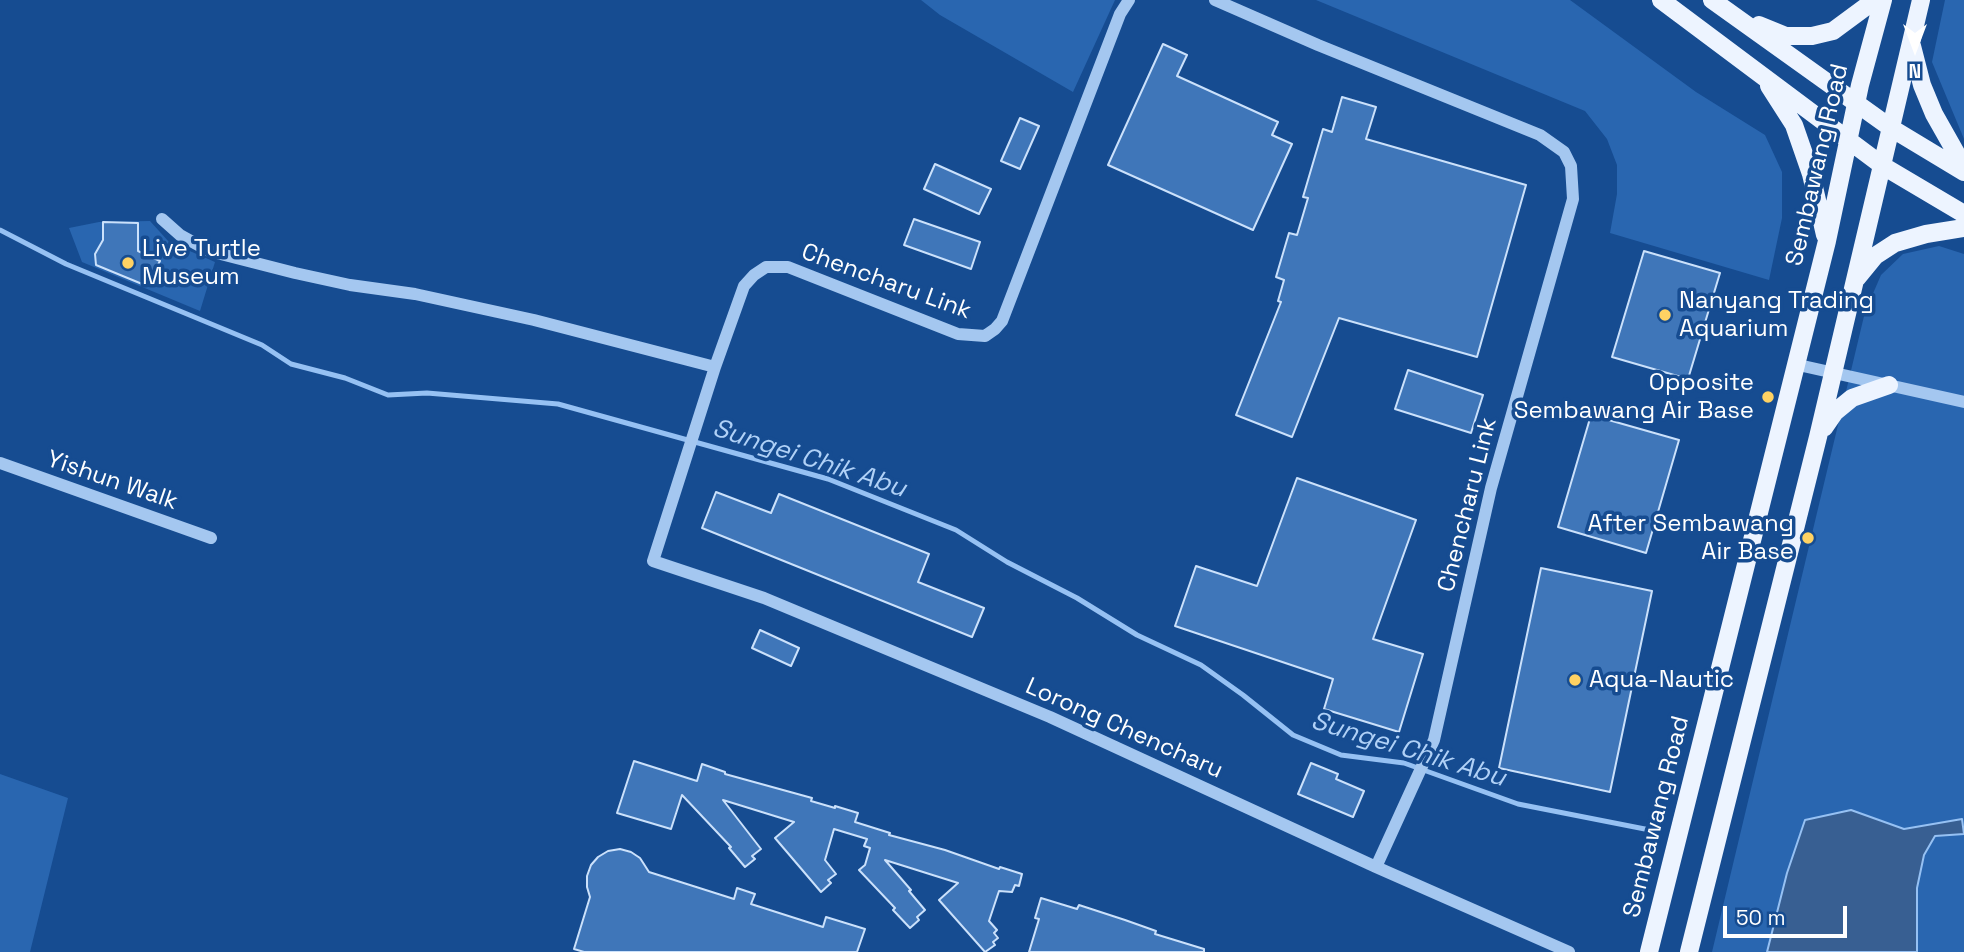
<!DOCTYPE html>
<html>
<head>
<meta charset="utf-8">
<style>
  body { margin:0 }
  #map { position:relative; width:1964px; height:952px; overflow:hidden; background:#164c91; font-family:"Space Grotesk",sans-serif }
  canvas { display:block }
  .north { position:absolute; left:1880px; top:14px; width:70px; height:70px; -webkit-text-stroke:5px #164c91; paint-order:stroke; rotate:180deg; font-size:19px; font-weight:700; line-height:28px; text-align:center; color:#fff }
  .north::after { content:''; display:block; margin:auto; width:24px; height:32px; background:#fff; clip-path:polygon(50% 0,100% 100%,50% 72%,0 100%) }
  .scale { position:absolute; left:1723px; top:906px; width:124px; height:32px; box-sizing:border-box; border:4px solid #fff; border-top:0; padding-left:9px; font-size:21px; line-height:24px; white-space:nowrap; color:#fff; -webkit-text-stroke:5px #164c91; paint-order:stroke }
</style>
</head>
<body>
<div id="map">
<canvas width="1964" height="952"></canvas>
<div class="north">N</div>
<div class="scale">50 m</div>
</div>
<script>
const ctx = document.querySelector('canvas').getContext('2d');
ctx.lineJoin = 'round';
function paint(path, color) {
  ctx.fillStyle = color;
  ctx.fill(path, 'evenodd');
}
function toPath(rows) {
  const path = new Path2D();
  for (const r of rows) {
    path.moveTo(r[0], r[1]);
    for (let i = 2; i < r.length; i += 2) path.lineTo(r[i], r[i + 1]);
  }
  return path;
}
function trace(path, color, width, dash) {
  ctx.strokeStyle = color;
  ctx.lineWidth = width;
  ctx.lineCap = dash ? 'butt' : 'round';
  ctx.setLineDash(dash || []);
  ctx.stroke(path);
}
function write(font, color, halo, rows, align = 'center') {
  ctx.font = font + ' "Space Grotesk",sans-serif';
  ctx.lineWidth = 7;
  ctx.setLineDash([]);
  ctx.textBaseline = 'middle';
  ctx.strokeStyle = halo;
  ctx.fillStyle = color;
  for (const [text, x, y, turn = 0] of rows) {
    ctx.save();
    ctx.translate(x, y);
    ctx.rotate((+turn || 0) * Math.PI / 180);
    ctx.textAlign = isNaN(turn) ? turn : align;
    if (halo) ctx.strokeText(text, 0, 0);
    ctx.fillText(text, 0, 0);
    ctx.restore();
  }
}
const green = toPath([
  [921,0,1115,0,1073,92,940,15],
  [1316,0,1570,0,1696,92,1765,135,1782,172,1782,218,1769,280,1610,233,1617,194,1617,165,1607,139,1585,111],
  [1945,0,1964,0,1964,139,1932,62],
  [150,221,169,242,215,262,200,311,82,262,69,228,99,222],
  [1939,246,1964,254,1964,952,1712,952,1865,312,1881,275,1903,254],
  [0,774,68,798,30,952,0,952]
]);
const water = toPath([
  [1851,810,1904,829,1962,819,1964,834,1935,836,1924,855,1917,888,1917,952,1767,952,1787,873,1805,820,1851,810]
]);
const stream = toPath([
  [0,230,66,264,262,345,291,364,345,378,388,395,427,393,558,404,828,479,956,530,1007,562,1077,598,1137,635,1201,665,1243,695,1293,735,1341,755,1404,763,1518,804,1655,831]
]);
const building = toPath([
  [1163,44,1187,55,1177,76,1278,122,1272,135,1292,144,1253,230,1108,165,1163,44],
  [1342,97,1376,107,1366,139,1526,185,1477,357,1339,318,1292,437,1236,415,1281,302,1278,301,1284,280,1276,277,1289,233,1297,235,1308,198,1303,197,1323,129,1332,132,1342,97],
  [1020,118,1039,126,1020,169,1001,161,1020,118],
  [935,164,991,189,979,214,924,189,935,164],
  [914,219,980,242,971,269,904,245,914,219],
  [103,222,138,223,138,251,160,261,147,286,96,265,95,254,103,240,103,222],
  [1644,251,1720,273,1688,379,1612,357,1644,251],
  [1408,370,1483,395,1471,433,1395,409,1408,370],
  [1591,415,1679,440,1646,553,1558,527,1591,415],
  [1297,478,1416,520,1373,639,1423,654,1399,732,1324,709,1333,679,1175,626,1196,566,1257,586,1297,478],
  [716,492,771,513,779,494,929,554,918,582,984,608,972,637,702,528,716,492],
  [1541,568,1652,591,1610,792,1499,768,1541,568],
  [760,630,799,648,791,666,752,648,760,630],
  [634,761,697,781,702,764,725,772,725,774,812,798,811,801,835,808,835,806,858,813,855,822,890,833,889,835,945,850,999,869,1000,867,1022,874,1019,886,1015,885,1012,892,999,891,989,921,997,930,994,933,998,938,993,942,995,945,985,952,939,900,958,883,885,860,911,890,909,891,925,910,917,917,919,920,910,928,893,910,895,908,859,870,865,865,870,848,864,846,867,839,834,829,825,860,836,874,828,880,831,883,821,892,775,838,794,822,723,800,761,849,752,856,755,859,745,867,729,848,731,847,682,795,671,829,617,813,634,761],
  [1311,763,1338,774,1336,779,1364,791,1353,817,1298,794,1311,763],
  [620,849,631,852,640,858,649,872,734,899,737,888,755,894,751,904,823,927,826,917,865,929,857,952,584,952,574,949,590,897,587,887,587,876,591,865,598,857,608,851,620,849],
  [1041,898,1077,909,1079,905,1125,920,1156,931,1155,934,1204,949,1204,952,1029,952,1039,919,1035,918,1041,898]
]);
const minor = toPath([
  [1129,0,1120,14,1002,321,995,329,985,336,958,334,788,267,766,267,754,275,744,286,715,367,653,561,764,598,1050,717,1376,867,1569,952],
  [1215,0,1318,45,1540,135,1564,152,1571,166,1573,199,1491,488,1434,740,1376,867],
  [162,219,180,235,209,251,295,273,350,285,415,294,534,320,715,367],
  [1794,364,1964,402],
  [0,463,211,538]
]);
const major = toPath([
  [1661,0,1883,166,1964,214],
  [1712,0,1891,128,1964,172],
  [1759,25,1786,36,1812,36,1833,31,1875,0],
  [1912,46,1922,85,1934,114,1964,167],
  [1769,86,1794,125,1811,174,1825,235],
  [1857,278,1875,256,1895,243,1926,234,1964,228],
  [1824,428,1835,412,1852,398,1889,385],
  [1649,952,1827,241,1860,85,1883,0],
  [1689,952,1818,437,1921,0]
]);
const markers = [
  [128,263,7,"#ffd263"],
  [1665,315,7,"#ffd263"],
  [1768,397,7,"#ffd263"],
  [1808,538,7,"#ffd263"],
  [1575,680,7,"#ffd263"]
];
const streetNames = [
  ["Sembawang Road",1818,165,-77],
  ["Chencharu Link",886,282,20],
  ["Yishun Walk",112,481,19],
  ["Chencharu Link",1468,505,-76],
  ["Lorong Chencharu",1124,729,24],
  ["Sembawang Road",1657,817,-76]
];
const poiNames = [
  ["Live Turtle",142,249],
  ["Museum",142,277],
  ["Nanyang Trading",1679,301],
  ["Aquarium",1679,329],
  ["Opposite",1754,383,"right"],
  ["Sembawang Air Base",1754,411,"right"],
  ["After Sembawang",1794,524,"right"],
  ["Air Base",1794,552,"right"],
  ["Aqua-Nautic",1589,680]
];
const waterNames = [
  ["Sungei Chik Abu",809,459,18],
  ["Sungei Chik Abu",1408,750,17]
];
paint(green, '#2966b0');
paint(water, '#385f92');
trace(water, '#96c1f3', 2);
trace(stream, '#96c1f3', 5);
paint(building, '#3f76b9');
trace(building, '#cbe1fb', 2);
trace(minor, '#a4c7f0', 12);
trace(major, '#edf4ff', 18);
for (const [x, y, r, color] of markers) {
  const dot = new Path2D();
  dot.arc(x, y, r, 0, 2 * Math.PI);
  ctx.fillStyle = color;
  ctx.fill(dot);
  trace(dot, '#164c91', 2.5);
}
write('24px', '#fff', '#164c91', streetNames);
write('24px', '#fff', '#164c91', poiNames, 'left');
write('italic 26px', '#b0d1f7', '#164c91', waterNames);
</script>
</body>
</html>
